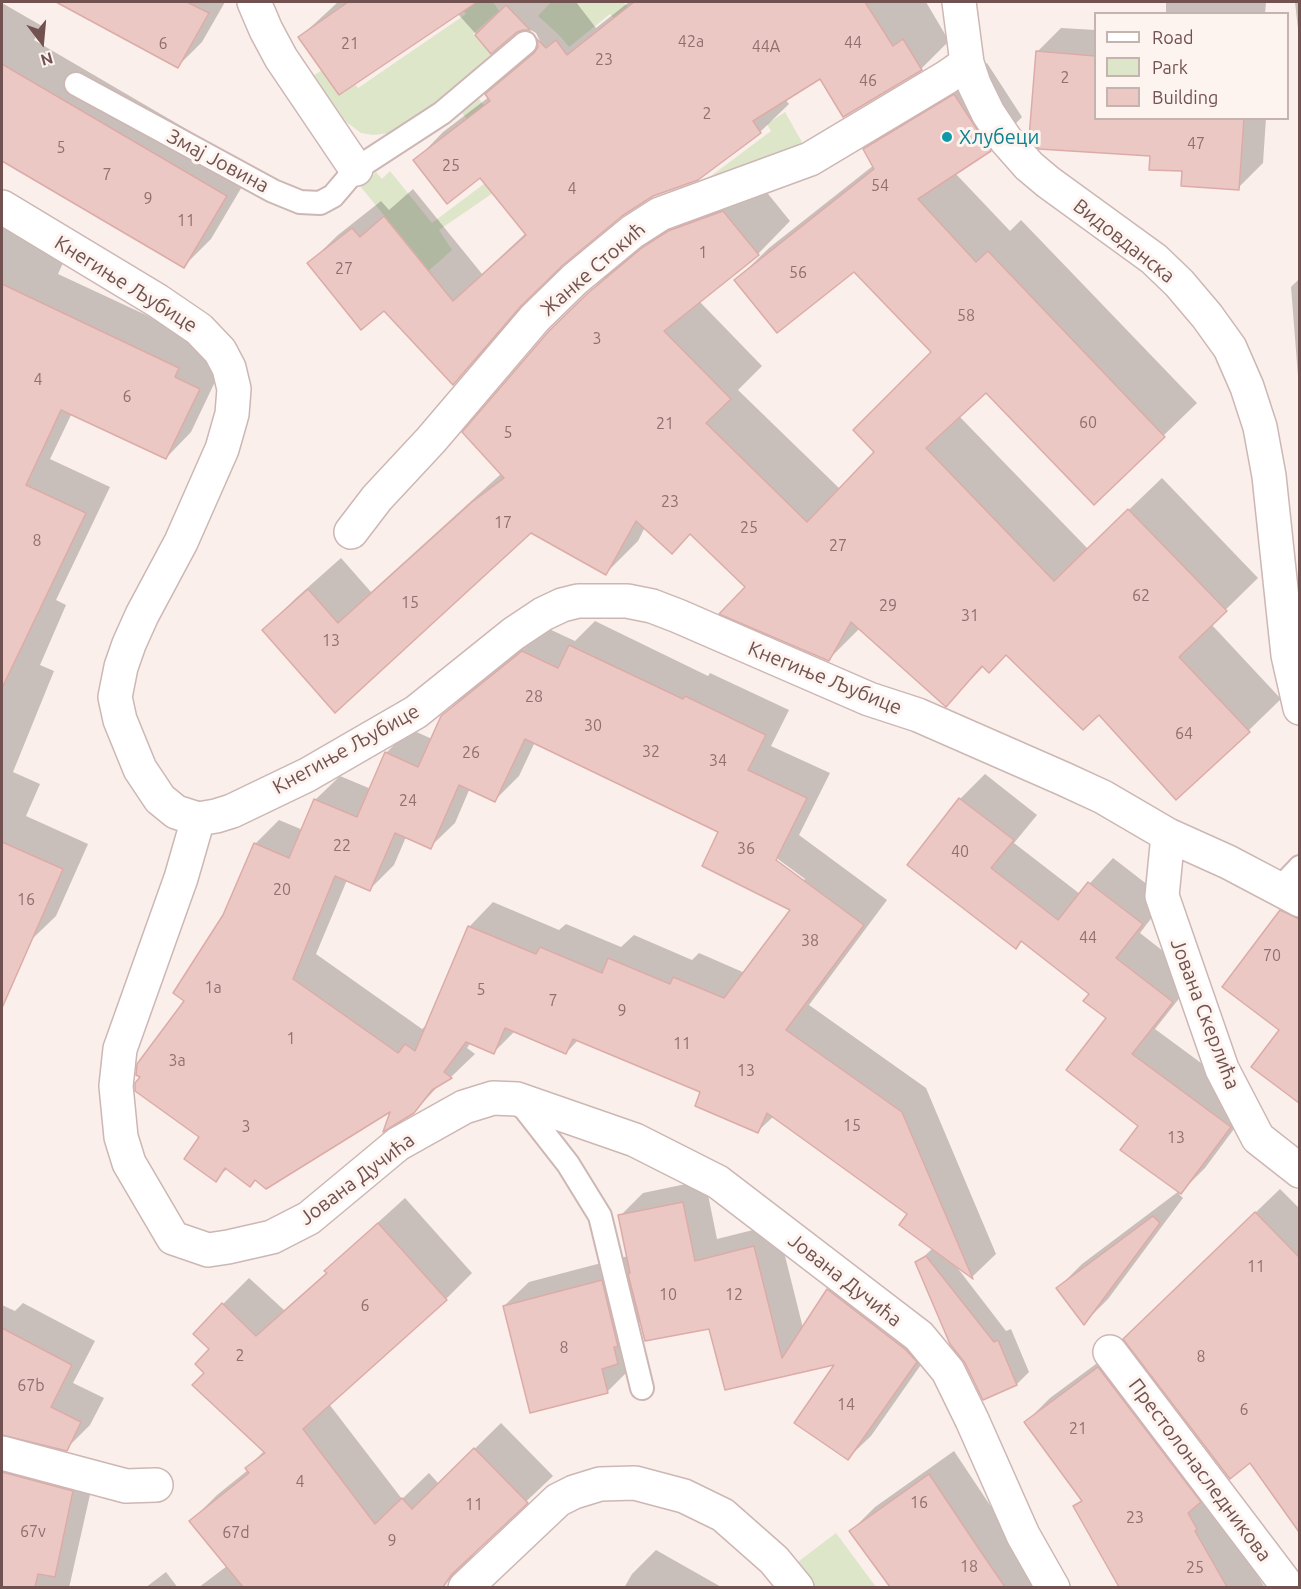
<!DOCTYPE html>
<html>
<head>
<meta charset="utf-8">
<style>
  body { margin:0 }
  #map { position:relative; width:1301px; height:1589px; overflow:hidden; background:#faefea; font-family:Ubuntu,sans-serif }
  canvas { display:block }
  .frame { position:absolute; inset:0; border:3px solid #725250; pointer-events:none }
  .legend { position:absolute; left:1094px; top:12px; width:195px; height:108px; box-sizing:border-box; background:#fdf4f0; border:2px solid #c5b3b0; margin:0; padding:8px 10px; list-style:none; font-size:18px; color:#725250 }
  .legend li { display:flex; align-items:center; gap:12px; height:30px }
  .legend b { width:30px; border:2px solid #c5b3b0 }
  .north { position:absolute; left:12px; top:12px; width:60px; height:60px; -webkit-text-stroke:4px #fdf4f0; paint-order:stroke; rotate:164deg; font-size:16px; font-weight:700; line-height:24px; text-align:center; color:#725250 }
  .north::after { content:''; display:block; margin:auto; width:21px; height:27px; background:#725250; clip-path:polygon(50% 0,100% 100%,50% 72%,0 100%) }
</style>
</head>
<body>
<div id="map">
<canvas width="1301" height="1589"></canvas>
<div class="frame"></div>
<ul class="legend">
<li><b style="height:8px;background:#fff"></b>Road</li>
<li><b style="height:16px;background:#dee6ca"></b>Park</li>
<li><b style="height:16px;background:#ecc8c5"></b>Building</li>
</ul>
<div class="north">N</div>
</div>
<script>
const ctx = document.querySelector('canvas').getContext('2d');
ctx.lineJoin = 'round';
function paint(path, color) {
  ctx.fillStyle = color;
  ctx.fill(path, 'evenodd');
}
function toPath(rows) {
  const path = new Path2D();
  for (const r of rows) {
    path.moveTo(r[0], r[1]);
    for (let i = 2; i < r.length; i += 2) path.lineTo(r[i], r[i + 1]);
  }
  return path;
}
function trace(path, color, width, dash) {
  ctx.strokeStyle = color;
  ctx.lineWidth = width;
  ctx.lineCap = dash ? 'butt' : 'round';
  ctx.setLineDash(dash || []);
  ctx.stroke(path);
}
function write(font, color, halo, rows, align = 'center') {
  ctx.font = font + ' Ubuntu,sans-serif';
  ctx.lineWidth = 6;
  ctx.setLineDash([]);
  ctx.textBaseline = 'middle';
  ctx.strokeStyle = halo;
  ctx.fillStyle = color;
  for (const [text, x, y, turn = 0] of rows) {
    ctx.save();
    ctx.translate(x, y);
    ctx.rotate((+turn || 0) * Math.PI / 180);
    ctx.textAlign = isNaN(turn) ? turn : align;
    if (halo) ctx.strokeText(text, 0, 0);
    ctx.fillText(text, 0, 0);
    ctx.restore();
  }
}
const green = toPath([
  [457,2,493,2,499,11,473,34,492,55,435,104,390,133,373,135,361,133,345,121,313,76,322,70,339,95,355,84,358,88,466,14],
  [551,2,623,2,642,20,626,33,610,14,569,47,559,35,538,16],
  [479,99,528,161,617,108,439,230,452,250,415,283,418,257,360,186,376,172,382,179,390,171,432,223,505,168,462,113],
  [785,112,802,142,786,152,699,185,771,131,767,124],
  [836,1533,876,1587,799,1587,795,1564]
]);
const shadow = toPath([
  [83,2,225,2,202,42,178,66],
  [338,2,576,2,596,28,629,2,926,2,949,41,921,69,821,77,785,99,789,104,760,132,621,215,545,280,481,355,453,383,384,309,309,263,338,235,381,201,389,210,413,189,482,274,526,233,481,176,415,161,443,132,489,97,487,95,515,66,539,48,540,41,536,33,529,29,522,28,492,52,457,13,300,37],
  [1166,2,1266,2,1265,14,1166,14],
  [1295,2,1300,2,1300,46],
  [2,3,42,26,34,40,253,168,211,239,184,266,2,159],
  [1061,28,1096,30,1096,118,1266,118,1263,163,1239,187,1184,170,1152,154,1040,148,1037,52],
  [987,63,1022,117,990,150,955,173,1010,231,1021,220,1197,403,1094,503,986,391,959,416,1088,549,1162,478,1258,578,1211,624,1281,699,1248,731,1099,713,1006,653,984,666,946,705,860,628,829,659,747,587,691,533,672,552,645,527,638,541,606,573,530,531,335,711,264,630,296,598,341,558,371,592,502,473,583,298,622,261,677,215,756,179,790,221,758,254,699,301,762,366,738,390,840,489,876,452,933,352,855,270,736,280,769,248,874,165,864,150,897,117],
  [2,219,67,254,58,274,204,342,224,363,191,432,166,458,72,413,50,459,110,487,56,600,66,605,40,665,54,671,13,772,40,784,26,816,88,844,56,916,30,941,2,929],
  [1300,278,1300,376,1298,376,1291,287],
  [595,621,708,676,710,673,789,710,771,746,830,773,799,835,887,900,809,1005,926,1088,996,1254,972,1277,956,1266,1006,1331,1011,1329,1029,1372,1017,1384,984,1398,917,1263,933,1248,909,1214,774,1116,758,1131,702,1091,579,1039,566,1053,515,1031,494,1052,471,1042,467,1048,475,1054,451,1077,442,1082,414,1112,393,1108,256,1179,250,1185,228,1168,215,1180,202,1137,186,1000,255,844,279,820,303,830,315,800,340,776,371,789,386,753,410,729,432,739,442,717,467,692,547,628,575,641],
  [535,742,720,832,793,909,745,973,699,953,692,960,634,935,621,947,566,924,559,930,493,902,469,927,429,1023,422,1029,316,954,347,880,370,889,394,865,406,837,430,847,455,823,470,788,495,800,519,776],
  [771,854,805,879,805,880,797,877,769,857],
  [985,774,1037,815,1014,843,1080,894,1113,858,1166,899,1140,933,1196,977,1155,1029,1254,1102,1205,1168,1179,1194,1183,1198,1108,1299,1084,1323,1058,1288,1082,1264,1179,1191,1140,1126,1108,1018,1091,993,1022,940,1016,947,909,865,960,799],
  [1300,893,1300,1102,1253,1067,1281,1030,1281,912],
  [705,1180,717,1239,777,1224,803,1328,828,1290,851,1267,939,1339,871,1436,848,1458,838,1363,726,1389,710,1327,641,1321,638,1324,642,1339,628,1352,632,1367,608,1391,531,1411,504,1306,529,1282,628,1256,620,1216,643,1193],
  [1280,1189,1300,1209,1300,1531,1149,1315],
  [405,1198,472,1273,446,1299,329,1404,402,1499,429,1473,439,1484,501,1423,553,1476,476,1549,473,1556,441,1588,432,1588,392,1550,410,1576,399,1588,198,1588,227,1566,191,1521,217,1495,248,1470,247,1468,265,1450,206,1372,223,1304,249,1278,284,1310,327,1272,353,1245],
  [23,1303,95,1341,73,1383,104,1398,90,1425,66,1449,7,1434,12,1442,96,1468,69,1588,2,1588,2,1305,15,1311],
  [1123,1344,1218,1506,1265,1588,1120,1588,1075,1507,1083,1499,1026,1422,1050,1398],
  [954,1451,1045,1588,890,1588,851,1531,875,1507],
  [656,1550,723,1588,624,1588,632,1574],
  [166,1572,178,1588,145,1588]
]);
const building = toPath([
  [56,2,187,2,209,13,178,68,56,2],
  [348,2,477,2,339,95,298,37,348,2],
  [634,2,865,2,893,46,903,39,922,70,843,117,820,79,753,121,761,133,698,180,653,196,622,216,563,265,521,306,453,385,384,311,361,330,307,263,352,228,360,237,384,216,453,301,526,235,480,178,447,204,413,160,490,101,485,94,534,53,538,47,537,39,546,48,556,40,567,55,634,2],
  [506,5,530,30,523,30,517,32,491,54,475,35,506,5],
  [1036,51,1095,56,1095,118,1244,118,1239,190,1181,186,1182,171,1149,170,1150,156,1039,149,1029,138,1036,51],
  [2,64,227,196,184,268,2,161,2,64],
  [954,94,991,151,918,199,976,262,988,251,1165,437,1094,505,986,393,926,448,1054,581,1128,509,1227,611,1179,657,1250,732,1176,800,1099,715,1083,730,1006,655,989,673,982,666,946,707,851,622,829,661,719,614,745,587,690,534,672,554,636,521,606,575,531,533,335,713,262,630,308,589,338,623,472,502,504,478,462,432,549,331,588,293,643,247,668,231,723,211,759,255,664,331,731,399,706,423,807,522,874,452,853,430,931,352,854,272,777,333,734,280,874,169,863,149,954,94],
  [2,284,179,368,175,377,200,389,166,459,61,410,26,485,86,513,2,688,2,284],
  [569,645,683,699,685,696,766,735,748,770,807,798,776,860,864,925,786,1030,902,1112,973,1279,899,1225,907,1214,767,1113,758,1133,695,1106,700,1092,573,1039,566,1054,505,1028,494,1054,466,1042,444,1072,452,1078,432,1090,414,1113,383,1132,390,1112,266,1189,255,1180,250,1187,225,1168,216,1182,184,1159,199,1137,135,1091,135,1083,140,1077,136,1075,137,1064,184,1001,173,993,223,915,254,843,289,858,314,799,357,817,385,752,418,767,441,716,522,651,558,668,569,645],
  [525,739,718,832,702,866,790,910,724,998,673,977,670,984,608,958,602,973,540,947,536,954,468,926,415,1051,405,1044,398,1053,293,979,335,876,370,891,395,833,431,849,459,785,495,802,525,739],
  [959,798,1014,840,991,868,1058,920,1088,882,1143,924,1116,958,1173,1002,1132,1054,1231,1127,1181,1194,1120,1150,1138,1126,1066,1070,1106,1018,1083,1001,1089,994,1021,941,1016,949,907,865,959,798],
  [2,842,63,869,2,1008,2,842],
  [1280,910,1299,919,1299,1103,1251,1067,1279,1030,1222,987,1280,910],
  [683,1202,695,1261,754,1246,782,1358,827,1289,906,1350,917,1362,848,1460,794,1423,834,1365,725,1390,709,1329,645,1341,628,1274,630,1273,618,1215,683,1202],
  [1255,1212,1299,1257,1299,1532,1250,1463,1230,1479,1123,1339,1255,1212],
  [1153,1216,1160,1223,1084,1325,1056,1288,1153,1216],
  [378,1223,447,1300,303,1429,375,1524,402,1498,412,1509,474,1448,528,1503,452,1574,443,1587,243,1587,189,1521,249,1473,245,1468,265,1453,192,1385,204,1373,195,1364,209,1349,193,1334,222,1303,256,1336,327,1273,324,1271,378,1223],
  [926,1256,994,1342,998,1340,1017,1385,983,1400,965,1363,950,1344,915,1262,926,1256],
  [602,1280,618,1347,614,1347,618,1364,602,1369,608,1393,530,1413,503,1306,602,1280],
  [2,1328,72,1365,51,1407,81,1422,67,1451,2,1435,2,1328],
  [1098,1367,1201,1502,1188,1513,1197,1529,1195,1531,1227,1587,1119,1587,1073,1506,1082,1501,1024,1422,1098,1367],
  [2,1472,73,1491,55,1577,38,1574,35,1587,2,1587,2,1472],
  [929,1474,977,1546,1005,1587,890,1587,849,1531,929,1474]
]);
const lane = toPath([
  [76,84,273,191,300,202,320,203,333,196,356,169,442,113,525,43],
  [1280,888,1300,867],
  [518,1100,568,1164,600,1216,642,1388]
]);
const street = toPath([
  [254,2,266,30,281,58,356,169],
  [959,2,967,63,974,84,988,113,1006,140,1029,166,1048,182,1154,259,1179,283,1207,316,1230,348,1247,387,1260,427,1269,476,1288,655,1300,708],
  [2,207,158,301,199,329,220,351,229,368,234,389,232,414,222,449,181,542,142,615,129,644,121,667,115,697,120,720,140,769,160,799,176,812,198,819,216,816,232,811,307,775,416,712,513,634,543,614,562,605,578,601,627,601,652,606,678,616,869,699,918,715,1064,779,1103,797,1168,835,1228,862,1300,900],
  [351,532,377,498,431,440,535,318,575,279,632,232,660,214,810,159,947,77,967,63],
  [198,819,181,878,120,1049,116,1086,121,1137,129,1163,173,1238,208,1250,228,1247,272,1237,309,1218,398,1144,464,1107,493,1098,517,1099,635,1140,718,1182,919,1336,948,1371,972,1420,1023,1535,1053,1588],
  [1168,835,1162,896,1222,1069,1258,1138,1300,1171],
  [1110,1352,1289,1588],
  [2,1453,126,1486,156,1485],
  [465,1588,558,1500,574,1492,600,1484,635,1483,684,1496,723,1515,774,1560,797,1588]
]);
const markers = [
  [947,137,6,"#0f9aa8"]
];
const numberNames = [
  ["42a",691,42],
  ["44",853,43],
  ["6",163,44],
  ["21",350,44],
  ["44A",766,47],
  ["23",604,60],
  ["2",1065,78],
  ["46",868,81],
  ["2",707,114],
  ["47",1196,144],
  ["5",61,148],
  ["25",451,166],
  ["7",107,175],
  ["54",880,186],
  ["4",572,189],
  ["9",148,199],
  ["11",186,221],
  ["1",703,253],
  ["27",344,269],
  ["56",798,273],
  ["58",966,316],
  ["3",597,339],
  ["4",38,380],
  ["6",127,397],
  ["60",1088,423],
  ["21",665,424],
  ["5",508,433],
  ["23",670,502],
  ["17",503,523],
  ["25",749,528],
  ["8",37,541],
  ["27",838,546],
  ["62",1141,596],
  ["15",410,603],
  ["29",888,606],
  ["31",970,616],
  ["13",331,641],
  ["28",534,697],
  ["30",593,726],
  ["64",1184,734],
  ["32",651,752],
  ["26",471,753],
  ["34",718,761],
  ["24",408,801],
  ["22",342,846],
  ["36",746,849],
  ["40",960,852],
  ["20",282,890],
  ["16",26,900],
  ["44",1088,938],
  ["38",810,941],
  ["70",1272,956],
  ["1a",213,988],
  ["5",481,990],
  ["7",553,1001],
  ["9",622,1011],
  ["1",291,1039],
  ["11",682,1044],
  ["3a",177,1061],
  ["13",746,1071],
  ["15",852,1126],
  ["3",246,1127],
  ["13",1176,1138],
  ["11",1256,1267],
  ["10",668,1295],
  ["12",734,1295],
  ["6",365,1306],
  ["8",564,1348],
  ["2",240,1356],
  ["8",1201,1357],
  ["67b",31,1386],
  ["14",846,1405],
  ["6",1244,1410],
  ["21",1078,1429],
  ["4",300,1482],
  ["16",919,1503],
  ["11",474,1505],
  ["23",1135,1518],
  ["67v",33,1532],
  ["67d",236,1533],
  ["9",392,1541],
  ["18",969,1567],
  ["25",1195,1568]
];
const cultureNames = [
  ["Хлубеци",959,137]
];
const streetNames = [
  ["Змај Јовина",218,161,28],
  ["Видовданска",1124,241,38],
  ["Жанке Стокић",593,269,-41],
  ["Кнегиње Љубице",126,284,32],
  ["Кнегиње Љубице",825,678,22],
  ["Кнегиње Љубице",346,749,-29],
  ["Јована Скерлића",1205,1014,69],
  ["Јована Дучића",357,1179,-37],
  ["Јована Дучића",845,1280,38],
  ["Престолонаследникова",1200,1470,53]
];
paint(green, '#dee6ca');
paint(shadow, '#0003');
paint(building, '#ecc8c5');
trace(building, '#ddaba7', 1.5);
trace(lane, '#cdb7b4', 26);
trace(street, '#cdb7b4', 36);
trace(lane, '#fff', 22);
trace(street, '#fff', 33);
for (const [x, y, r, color] of markers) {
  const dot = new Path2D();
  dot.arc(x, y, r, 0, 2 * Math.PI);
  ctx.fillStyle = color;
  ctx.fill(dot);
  trace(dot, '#fdf4f0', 2);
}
write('16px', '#90706d', null, numberNames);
write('20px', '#0d838f', '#fdf4f0', cultureNames, 'left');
write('20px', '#725250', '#fdf4f0', streetNames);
</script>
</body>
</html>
